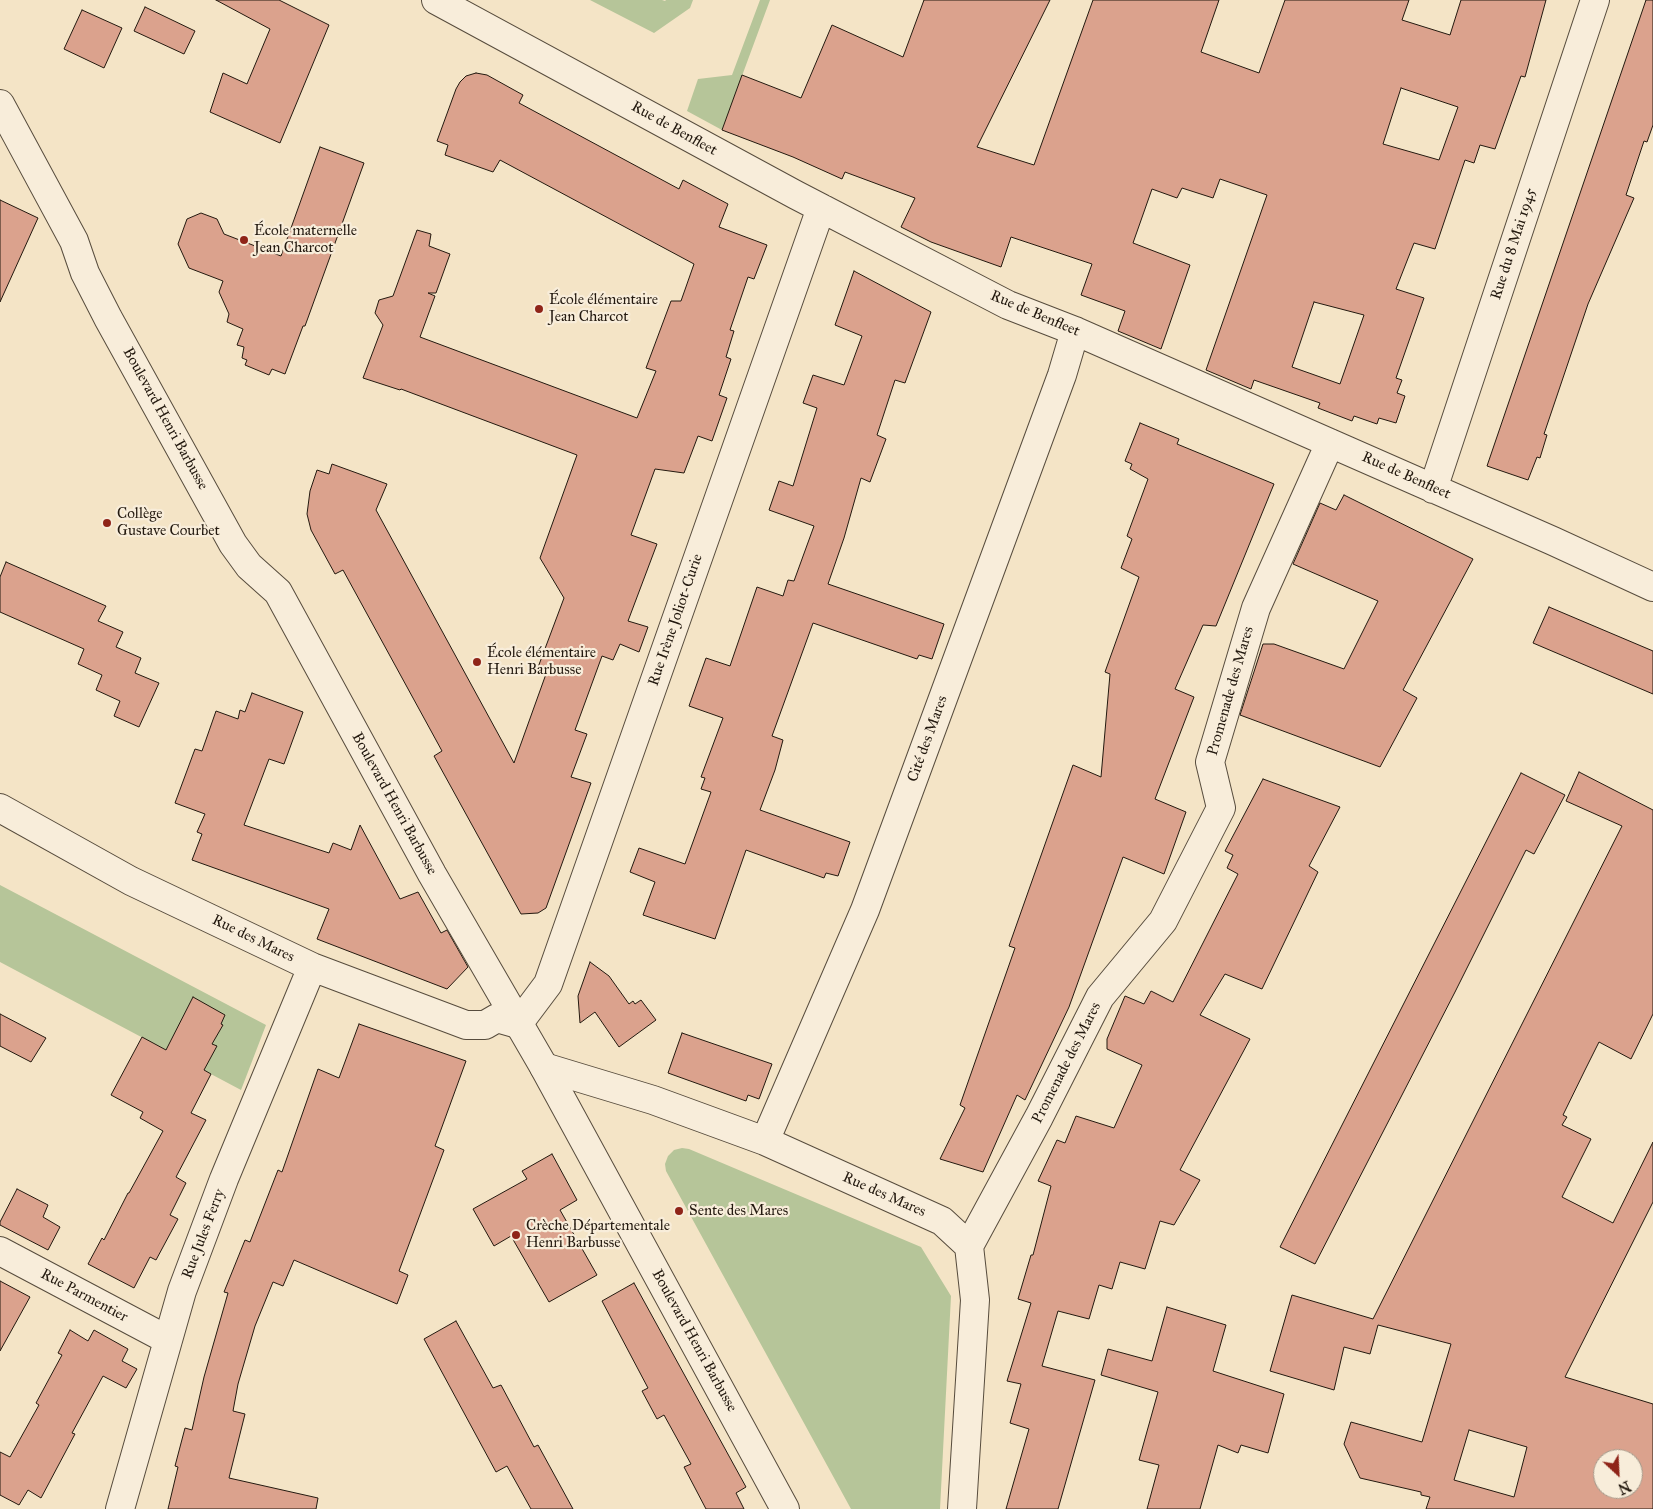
<!DOCTYPE html>
<html>
<head>
<meta charset="utf-8">
<style>
  body { margin:0 }
  #map { position:relative; width:1653px; height:1509px; overflow:hidden; background:#f4e4c6; font-family:"IM FELL Great Primer",serif }
  canvas { display:block }
  .north { position:absolute; left:1593px; top:1449px; width:50px; height:50px; box-sizing:border-box; background:#f8edda; border:1px solid #a39889; border-radius:50%; rotate:155deg; font-size:14px; font-weight:700; line-height:20px; text-align:center; color:#23190f }
  .north::after { content:''; display:block; margin:auto; width:18px; height:22px; background:#8f2418; clip-path:polygon(50% 0,100% 100%,50% 72%,0 100%) }
</style>
</head>
<body>
<div id="map">
<canvas width="1653" height="1509"></canvas>
<div class="north">N</div>
</div>
<script>
const ctx = document.querySelector('canvas').getContext('2d');
ctx.lineJoin = 'round';
function paint(path, color) {
  ctx.fillStyle = color;
  ctx.fill(path, 'evenodd');
}
function toPath(rows) {
  const path = new Path2D();
  for (const r of rows) {
    path.moveTo(r[0], r[1]);
    for (let i = 2; i < r.length; i += 2) path.lineTo(r[i], r[i + 1]);
  }
  return path;
}
function trace(path, color, width, dash) {
  ctx.strokeStyle = color;
  ctx.lineWidth = width;
  ctx.lineCap = dash ? 'butt' : 'round';
  ctx.setLineDash(dash || []);
  ctx.stroke(path);
}
function write(font, color, halo, rows, align = 'center') {
  ctx.font = font + ' "IM FELL Great Primer",serif';
  ctx.lineWidth = 4.5;
  ctx.setLineDash([]);
  ctx.textBaseline = 'middle';
  ctx.strokeStyle = halo;
  ctx.fillStyle = color;
  for (const [text, x, y, turn = 0] of rows) {
    ctx.save();
    ctx.translate(x, y);
    ctx.rotate((+turn || 0) * Math.PI / 180);
    ctx.textAlign = isNaN(turn) ? turn : align;
    if (halo) ctx.strokeText(text, 0, 0);
    ctx.fillText(text, 0, 0);
    ctx.restore();
  }
}
const green = toPath([
  [590,0,662,0,665,1,666,0,693,0,690,8,654,33],
  [760,0,770,0,722,130,687,111,698,79,732,75],
  [0,885,266,1025,241,1090,0,962],
  [682,1148,689,1149,921,1247,951,1296,940,1509,851,1509,666,1171,665,1164,668,1156,674,1150]
]);
const building = toPath([
  [216,0,279,0,329,25,280,143,210,112,223,73,247,84,270,29,216,0],
  [924,0,1050,0,977,147,1034,165,1093,0,1219,0,1201,52,1259,73,1285,0,1409,0,1402,20,1450,35,1461,0,1546,0,1525,77,1521,76,1495,149,1480,145,1474,163,1465,160,1435,249,1414,243,1396,289,1424,298,1396,378,1402,380,1397,393,1405,396,1396,423,1379,418,1377,424,1354,416,1352,421,1318,408,1320,403,1254,380,1251,389,1206,370,1267,195,1220,179,1213,198,1182,188,1177,198,1152,189,1133,243,1190,265,1161,349,1118,331,1125,311,1081,295,1092,264,1011,237,1001,267,931,242,901,227,915,198,845,172,842,179,793,157,722,130,742,75,801,98,832,25,903,57,924,0],
  [1401,88,1458,107,1439,160,1383,144,1401,88],
  [1314,302,1364,315,1340,384,1292,367,1314,302],
  [1646,0,1653,0,1653,125,1647,142,1644,141,1626,195,1634,198,1588,304,1544,434,1547,435,1540,458,1537,457,1528,480,1487,466,1646,0],
  [145,7,195,31,184,54,134,31,145,7],
  [82,10,122,28,104,68,64,49,82,10],
  [476,73,487,75,523,95,519,103,679,189,683,180,728,204,719,227,767,245,754,279,748,277,730,330,734,331,726,357,731,359,719,395,727,398,712,441,698,436,684,473,655,469,631,535,657,544,628,621,648,627,639,652,620,644,613,660,602,656,575,730,587,734,571,777,591,783,546,908,538,913,521,914,434,756,442,751,343,570,335,574,311,530,307,514,310,491,317,470,329,474,332,464,387,484,376,510,514,763,546,674,537,670,564,598,540,558,577,455,401,389,400,390,363,378,383,325,375,313,379,300,393,296,417,230,431,234,429,246,450,254,436,293,428,293,435,296,420,337,637,418,656,371,646,368,671,301,681,301,694,264,500,160,493,172,445,155,448,145,437,141,456,89,460,82,466,76,476,73],
  [320,147,364,163,305,326,303,326,285,374,272,369,269,375,245,365,247,360,242,358,244,347,237,345,243,329,227,322,229,314,219,292,223,281,189,268,178,244,187,219,201,213,217,219,224,234,281,256,320,147],
  [0,200,38,218,0,302,0,200],
  [854,271,931,312,905,383,895,380,877,435,886,439,870,482,861,478,844,538,828,584,944,624,932,659,919,655,917,659,813,623,772,736,783,740,775,770,760,810,850,842,838,876,826,873,824,878,746,850,715,939,643,915,655,882,630,872,639,848,685,864,711,792,701,789,705,778,701,777,723,718,689,706,706,658,730,666,757,587,783,596,788,580,794,581,814,526,769,510,779,481,793,486,817,408,803,403,813,375,844,385,862,336,835,325,854,271],
  [1140,423,1179,439,1177,444,1274,484,1216,626,1203,625,1175,689,1194,697,1155,799,1186,812,1164,874,1123,857,1069,1007,1025,1100,1017,1095,983,1172,940,1159,965,1108,960,1105,1015,948,1009,946,1073,765,1101,777,1110,674,1105,672,1139,577,1121,568,1132,539,1127,536,1148,479,1130,469,1132,464,1125,461,1140,423],
  [1344,495,1473,559,1403,690,1417,698,1380,767,1240,715,1263,644,1274,644,1344,669,1378,601,1293,564,1320,503,1336,510,1344,495],
  [6,562,106,606,98,621,123,632,116,647,141,658,135,673,159,683,139,727,114,716,120,701,96,690,102,675,78,664,84,649,0,612,0,577,6,562],
  [1549,607,1653,651,1653,694,1533,643,1549,607],
  [252,693,303,712,284,764,269,759,244,825,329,853,333,843,351,850,360,825,400,899,418,892,441,933,447,930,468,967,447,989,317,939,329,909,192,860,202,834,197,832,205,814,175,803,195,749,202,751,216,711,238,719,240,710,245,712,252,693],
  [1579,772,1653,810,1653,1014,1631,1059,1599,1042,1585,1070,1563,1115,1567,1117,1562,1125,1591,1139,1562,1197,1613,1223,1653,1142,1653,1202,1565,1377,1653,1404,1653,1509,1426,1509,1430,1497,1421,1495,1421,1492,1360,1478,1344,1444,1351,1422,1422,1442,1451,1344,1378,1325,1370,1354,1344,1347,1334,1390,1270,1371,1292,1295,1373,1319,1622,826,1566,801,1579,772],
  [1469,1430,1527,1447,1514,1497,1454,1480,1469,1430],
  [1603,1459,1633,1459,1633,1489,1603,1489,1603,1459],
  [1521,773,1565,795,1534,854,1526,850,1455,992,1315,1264,1280,1247,1521,773],
  [1263,779,1340,807,1309,866,1318,872,1262,989,1225,974,1200,1015,1250,1039,1180,1170,1200,1180,1174,1225,1160,1221,1145,1269,1120,1262,1112,1289,1099,1285,1089,1319,1058,1311,1042,1366,1095,1380,1058,1509,1006,1509,1029,1429,1010,1423,1021,1384,1007,1381,1031,1303,1018,1299,1031,1255,1033,1255,1051,1186,1038,1181,1057,1140,1065,1143,1076,1116,1114,1128,1142,1065,1107,1049,1107,1039,1125,996,1144,1004,1151,991,1173,1002,1238,874,1227,868,1233,855,1225,851,1263,779],
  [590,962,609,976,629,1004,633,1001,635,1004,641,1000,656,1020,619,1047,595,1012,580,1023,578,996,590,962],
  [193,997,225,1015,221,1024,223,1025,212,1044,217,1046,204,1070,211,1074,191,1113,206,1120,176,1177,186,1183,170,1215,178,1219,156,1260,150,1257,134,1288,88,1264,102,1238,104,1240,128,1193,129,1193,163,1131,140,1118,143,1112,111,1095,142,1037,166,1050,193,997],
  [0,1014,46,1038,31,1062,0,1046,0,1014],
  [359,1024,466,1061,435,1146,444,1150,399,1271,408,1275,397,1304,294,1260,283,1286,273,1282,255,1326,238,1384,233,1411,245,1414,229,1478,318,1498,316,1509,168,1509,178,1467,175,1466,185,1428,192,1430,204,1377,228,1293,224,1292,245,1240,250,1242,278,1170,282,1172,318,1069,339,1078,359,1024],
  [682,1033,772,1064,759,1099,748,1095,746,1101,668,1073,682,1033],
  [552,1154,577,1200,560,1210,597,1275,549,1302,511,1236,494,1246,473,1209,527,1179,522,1171,552,1154],
  [17,1189,48,1205,43,1217,60,1227,48,1250,0,1225,0,1222,17,1189],
  [0,1281,30,1297,0,1351,0,1281],
  [634,1283,746,1487,736,1493,744,1509,706,1509,684,1467,691,1464,664,1415,657,1419,642,1391,648,1388,602,1301,634,1283],
  [1167,1307,1226,1325,1213,1371,1284,1394,1268,1453,1241,1445,1238,1453,1218,1445,1200,1509,1147,1509,1159,1465,1139,1460,1158,1392,1101,1375,1108,1349,1152,1361,1167,1307],
  [456,1321,493,1388,501,1385,534,1447,538,1445,573,1509,531,1509,507,1466,496,1472,424,1339,456,1321],
  [70,1330,88,1341,94,1330,128,1349,122,1361,137,1369,126,1388,103,1376,72,1433,75,1434,41,1498,28,1490,19,1505,0,1495,0,1452,10,1457,39,1405,36,1403,62,1355,58,1353,70,1330]
]);
const minor = toPath([
  [436,0,796,195,1008,305,1075,331,1553,541,1653,587],
  [1433,489,1595,0],
  [0,808,131,881,312,967,466,1025,485,1025,497,1018,518,1024,548,984,821,208],
  [544,1067,653,1100,765,1141,942,1221,969,1246,975,1300,962,1509],
  [765,1141,865,910,1062,375,1075,331],
  [969,1246,1039,1117,1100,997,1163,921,1221,808,1210,762,1256,608,1330,443],
  [0,1251,168,1340],
  [120,1509,182,1291,224,1179,312,967]
]);
const tertiary = toPath([
  [0,104,74,241,85,273,108,318,233,544,249,566,278,592,432,874,544,1067,785,1509]
]);
const markers = [
  [244,240,5,"#8f2418"],
  [539,309,5,"#8f2418"],
  [107,523,5,"#8f2418"],
  [477,662,5,"#8f2418"],
  [679,1211,5,"#8f2418"],
  [516,1235,5,"#8f2418"]
];
const streetNames = [
  ["Rue de Benfleet",674,129,29],
  ["Rue du 8 Mai 1945",1514,244,-72],
  ["Rue de Benfleet",1035,314,23],
  ["Boulevard Henri Barbusse",165,419,61],
  ["Rue de Benfleet",1406,476,24],
  ["Rue Irène Joliot-Curie",676,620,-71],
  ["Promenade des Mares",1231,691,-74],
  ["Cité des Mares",928,739,-70],
  ["Boulevard Henri Barbusse",394,804,61],
  ["Rue des Mares",253,939,26],
  ["Promenade des Mares",1067,1063,-63],
  ["Rue des Mares",884,1195,24],
  ["Rue Jules Ferry",204,1234,-69],
  ["Rue Parmentier",84,1296,28],
  ["Boulevard Henri Barbusse",694,1341,61]
];
const poiNames = [
  ["École maternelle",254,231],
  ["Jean Charcot",254,248],
  ["École élémentaire",549,300],
  ["Jean Charcot",549,317],
  ["Collège",117,514],
  ["Gustave Courbet",117,531],
  ["École élémentaire",487,653],
  ["Henri Barbusse",487,670],
  ["Sente des Mares",689,1211],
  ["Crèche Départementale",526,1226],
  ["Henri Barbusse",526,1243]
];
paint(green, '#b6c599');
paint(building, '#dba28d');
trace(building, '#23190f', 1);
trace(minor, '#574c3d', 30);
trace(tertiary, '#574c3d', 30);
trace(minor, '#f8edda', 28);
trace(tertiary, '#f8edda', 28);
for (const [x, y, r, color] of markers) {
  const dot = new Path2D();
  dot.arc(x, y, r, 0, 2 * Math.PI);
  ctx.fillStyle = color;
  ctx.fill(dot);
  trace(dot, '#f8edda', 2);
}
write('15px', '#23190f', '#f8edda', streetNames);
write('15px', '#23190f', '#f8edda', poiNames, 'left');
</script>
</body>
</html>
